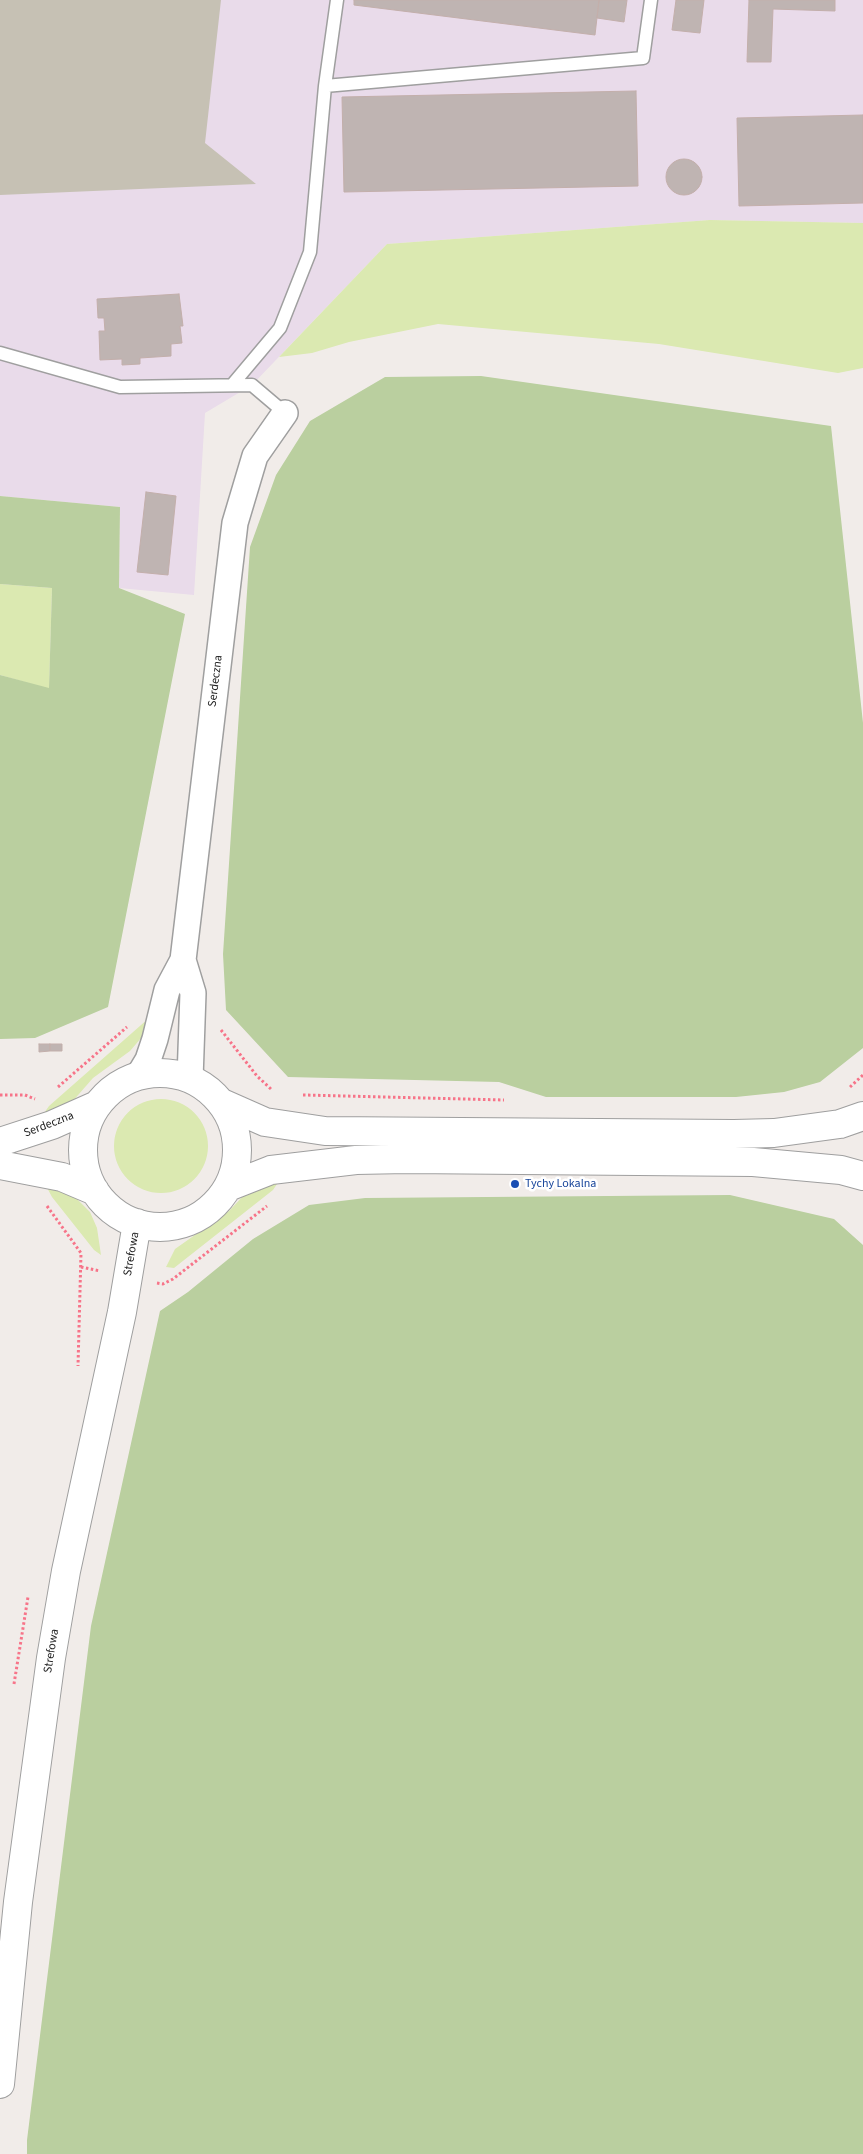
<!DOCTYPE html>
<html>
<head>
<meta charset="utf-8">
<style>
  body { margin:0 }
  canvas { display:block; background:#f1ece9 }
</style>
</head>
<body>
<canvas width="863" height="2154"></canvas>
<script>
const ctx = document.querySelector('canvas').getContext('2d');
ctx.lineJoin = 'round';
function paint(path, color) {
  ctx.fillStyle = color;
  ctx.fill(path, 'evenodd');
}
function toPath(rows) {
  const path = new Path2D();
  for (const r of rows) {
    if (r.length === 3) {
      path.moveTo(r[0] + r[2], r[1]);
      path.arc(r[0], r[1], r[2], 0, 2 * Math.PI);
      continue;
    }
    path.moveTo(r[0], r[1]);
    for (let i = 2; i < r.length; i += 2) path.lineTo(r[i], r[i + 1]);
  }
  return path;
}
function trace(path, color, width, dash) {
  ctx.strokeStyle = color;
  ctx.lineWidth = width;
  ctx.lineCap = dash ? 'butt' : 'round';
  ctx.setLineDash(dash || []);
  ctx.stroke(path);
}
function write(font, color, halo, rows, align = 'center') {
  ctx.font = font + ' "Source Sans 3",sans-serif';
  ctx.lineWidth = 5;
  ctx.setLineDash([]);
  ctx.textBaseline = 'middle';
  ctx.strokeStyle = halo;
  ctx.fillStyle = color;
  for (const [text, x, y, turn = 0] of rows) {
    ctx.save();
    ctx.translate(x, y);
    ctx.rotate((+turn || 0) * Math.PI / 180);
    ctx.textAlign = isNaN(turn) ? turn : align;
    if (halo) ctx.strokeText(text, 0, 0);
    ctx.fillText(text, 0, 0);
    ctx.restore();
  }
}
const industrial = toPath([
  [0,0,863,0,863,223,710,220,387,244,252,385,205,413,194,595,119,588,120,507,0,496]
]);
const construction = toPath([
  [0,0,221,0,205,143,256,184,0,195]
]);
const grass = toPath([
  [710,220,863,223,863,368,838,373,659,344,438,324,349,342,312,353,279,357,387,244],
  [0,584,52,588,49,689,0,675],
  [149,1018,142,1037,130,1051,93,1078,72,1102,42,1116,49,1106],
  [161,1146,47],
  [279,1181,273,1190,174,1268,166,1267,175,1249,229,1211,246,1193],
  [45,1184,75,1197,90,1212,97,1228,101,1255,94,1250,52,1197]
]);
const forest = toPath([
  [481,376,831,426,863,723,863,1048,820,1082,784,1092,736,1097,546,1097,499,1082,288,1077,226,1010,223,954,250,547,276,475,310,421,385,377],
  [0,496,120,507,119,588,185,614,108,1007,35,1038,0,1039,0,675,49,688,52,588,0,584],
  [730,1195,834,1219,863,1245,863,2154,27,2154,27,2140,91,1626,160,1311,188,1292,253,1239,309,1205,365,1198]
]);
const building = toPath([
  [354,0,599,0,595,35,354,5,354,0],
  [599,0,627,0,624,22,597,18,599,0],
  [676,0,704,0,700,33,672,30,676,0],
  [749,0,835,0,835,11,773,9,771,62,747,62,749,0],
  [636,91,638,186,344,192,342,97,636,91],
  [863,115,863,203,739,206,737,118,863,115],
  [684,177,18],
  [179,294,183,326,180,326,182,343,171,344,171,356,140,358,140,364,122,365,122,359,100,360,99,331,105,331,104,318,98,318,97,299,179,294],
  [146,492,176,496,168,575,137,572,146,492],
  [39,1044,50,1044,50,1051,39,1052,39,1044],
  [50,1044,62,1044,62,1051,50,1051,50,1044]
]);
const path = toPath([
  [221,1030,257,1076,272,1090],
  [58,1087,127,1027],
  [850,1087,863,1075],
  [0,1095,25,1095,35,1099],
  [303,1095,504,1100],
  [47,1206,81,1253,78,1366],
  [81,1267,100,1271],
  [157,1283,163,1284,173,1279,267,1206],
  [14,1684,28,1597]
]);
const service = toPath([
  [325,86,643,58,651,0],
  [0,353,120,387,252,385,285,413],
  [232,385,280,328,310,252,325,86,337,0]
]);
const minor = toPath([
  [183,960,193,993,190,1079],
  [139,1075,148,1060,155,1039,167,990,183,960,235,523,255,456,285,413]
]);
const tertiary = toPath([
  [160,1150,77],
  [222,1103,265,1122,325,1131,734,1134,774,1133,840,1124,863,1116],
  [0,1142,52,1125,97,1105],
  [0,1165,62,1177,95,1191],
  [228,1187,271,1170,356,1160,407,1159,753,1162,841,1170,863,1176],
  [0,2084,18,1902,51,1658,66,1571,122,1312,137,1223]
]);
const markers = [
  [515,1184,5,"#1a4fb4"]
];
const streetNames = [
  ["Serdeczna",216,681,-83],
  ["Serdeczna",49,1125,-21],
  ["Strefowa",132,1254,-80],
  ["Strefowa",52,1651,-81]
];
const transitNames = [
  ["Tychy Lokalna",525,1184]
];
paint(industrial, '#e9dbea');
paint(construction, '#c6c1b4');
paint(grass, '#dbe9b1');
paint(forest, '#bacf9f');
paint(building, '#bfb4b2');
trace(building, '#c3afab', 1);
trace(service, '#9f9f9f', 15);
trace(minor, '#9f9f9f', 28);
trace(tertiary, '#9f9f9f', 30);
trace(path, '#f77489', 3, [2.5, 2.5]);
trace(service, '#fff', 12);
trace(minor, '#fff', 25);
trace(tertiary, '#fff', 28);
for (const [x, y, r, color] of markers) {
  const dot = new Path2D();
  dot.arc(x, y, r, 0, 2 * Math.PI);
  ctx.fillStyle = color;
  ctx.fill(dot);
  trace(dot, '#fff', 2);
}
write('12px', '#222', '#fff', streetNames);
write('12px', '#164399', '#fff', transitNames, 'left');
</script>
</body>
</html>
